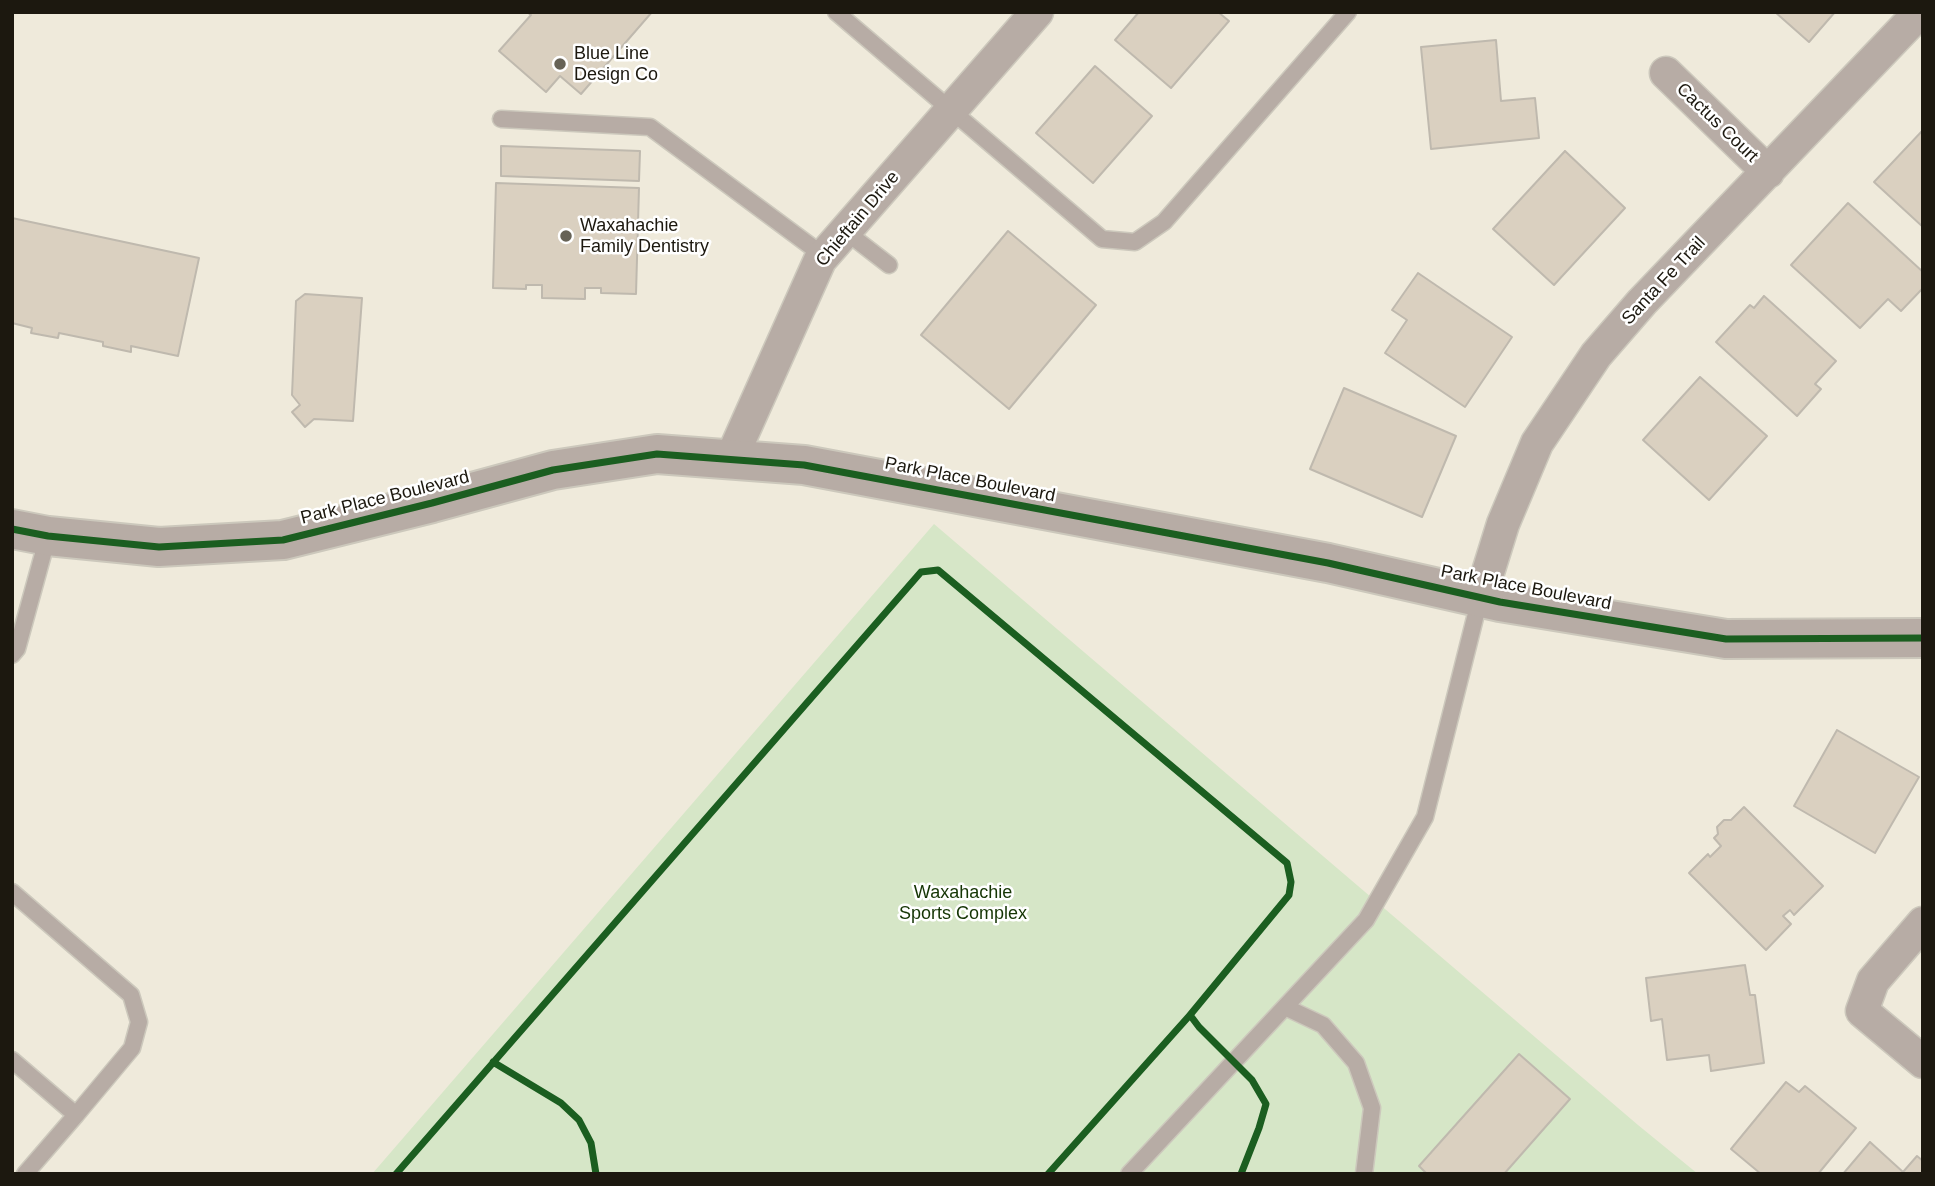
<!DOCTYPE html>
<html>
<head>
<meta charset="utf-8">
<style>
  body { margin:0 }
  #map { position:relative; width:1935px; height:1186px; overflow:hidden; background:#efeadb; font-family:Helvetica,sans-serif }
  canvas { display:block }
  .frame { position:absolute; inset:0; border:14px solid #1c180f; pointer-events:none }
</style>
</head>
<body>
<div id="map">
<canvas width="1935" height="1186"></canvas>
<div class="frame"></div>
</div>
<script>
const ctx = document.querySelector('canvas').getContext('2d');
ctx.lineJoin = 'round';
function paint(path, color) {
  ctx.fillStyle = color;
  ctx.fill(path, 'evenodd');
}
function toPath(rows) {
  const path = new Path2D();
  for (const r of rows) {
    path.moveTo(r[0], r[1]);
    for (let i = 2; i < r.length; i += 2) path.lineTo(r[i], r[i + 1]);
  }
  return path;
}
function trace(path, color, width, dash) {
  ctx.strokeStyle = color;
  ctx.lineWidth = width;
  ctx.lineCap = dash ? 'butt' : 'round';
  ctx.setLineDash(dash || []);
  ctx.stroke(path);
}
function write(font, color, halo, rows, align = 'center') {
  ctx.font = font + ' Helvetica,sans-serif';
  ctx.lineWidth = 5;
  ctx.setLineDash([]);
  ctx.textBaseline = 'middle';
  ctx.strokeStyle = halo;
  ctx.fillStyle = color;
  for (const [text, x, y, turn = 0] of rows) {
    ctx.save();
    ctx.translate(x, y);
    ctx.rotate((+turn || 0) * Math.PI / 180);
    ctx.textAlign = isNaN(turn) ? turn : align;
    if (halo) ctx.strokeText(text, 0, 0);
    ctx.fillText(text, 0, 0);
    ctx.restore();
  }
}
const green = toPath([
  [934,524,1638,1125,1698,1174,372,1174]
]);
const building = toPath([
  [527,12,652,12,581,94,560,76,546,92,499,51,531,15,527,12],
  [1139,12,1218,12,1229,21,1171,88,1115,40,1139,12],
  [1775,12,1835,12,1809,42,1775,12],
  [1496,40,1501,101,1535,98,1539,138,1431,149,1421,47,1496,40],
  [1095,66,1152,116,1093,183,1036,133,1095,66],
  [1923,130,1923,227,1874,182,1923,130],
  [501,146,640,151,639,181,501,176,501,146],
  [1565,151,1625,208,1554,285,1493,229,1565,151],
  [496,183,639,188,636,294,601,293,601,288,585,288,585,299,542,298,542,285,526,285,526,289,493,288,496,183],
  [1848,203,1923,272,1923,288,1901,311,1888,299,1860,328,1791,265,1848,203],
  [12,218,199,258,178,356,131,346,131,352,103,346,103,342,59,333,58,338,31,333,32,328,12,323,12,218],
  [1008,231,1096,305,1009,409,921,335,1008,231],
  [1418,273,1512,337,1465,407,1385,353,1407,320,1392,310,1418,273],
  [305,294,362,298,353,421,314,419,305,427,292,412,300,405,292,395,296,301,305,294],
  [1764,296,1836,361,1815,384,1821,389,1797,416,1716,342,1750,305,1754,308,1764,296],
  [1700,377,1767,436,1709,500,1643,440,1700,377],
  [1344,388,1456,436,1422,517,1310,469,1344,388],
  [1837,730,1919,777,1875,853,1794,806,1837,730],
  [1744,807,1823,886,1794,915,1790,910,1783,916,1791,924,1766,950,1689,873,1708,854,1710,857,1721,846,1714,838,1718,834,1717,827,1724,820,1731,820,1744,807],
  [1745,965,1750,995,1755,995,1764,1063,1711,1071,1709,1055,1667,1060,1662,1019,1651,1021,1646,978,1745,965],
  [1519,1054,1570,1099,1504,1174,1427,1174,1419,1166,1519,1054],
  [1786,1082,1799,1092,1805,1086,1856,1128,1818,1174,1761,1174,1731,1149,1786,1082],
  [1870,1142,1903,1172,1917,1156,1923,1161,1923,1174,1843,1174,1870,1142]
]);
const service = toPath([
  [836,12,1102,239,1135,242,1164,222,1348,12],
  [501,119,650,127,824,256],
  [845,231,889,265],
  [12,655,17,649,48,536],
  [12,892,131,995,139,1022,132,1048,76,1115],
  [1285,1007,1323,1025,1356,1063,1372,1108,1364,1174],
  [12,1060,76,1115,25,1174],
  [1129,1174,1366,920,1425,817,1480,598]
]);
const minor = toPath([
  [1666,73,1768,172],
  [731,459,820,260,1037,12],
  [1480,598,1503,524,1537,443,1596,355,1642,302,1920,12],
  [1923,923,1873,981,1862,1011,1923,1062]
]);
const tertiary = toPath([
  [12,529,48,536,159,547,283,540,432,503,553,470,657,454,804,465,1328,563,1500,602,1726,639,1923,638]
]);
const cycleway = toPath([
  [12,529,48,536,159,547,283,540,432,503,553,470,657,454,804,465,1328,563,1500,602,1726,639,1923,638],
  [493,1062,561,1103,579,1120,591,1143,596,1174],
  [396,1174,921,572,938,570,1287,863,1291,882,1289,895,1190,1015,1199,1027,1252,1080,1266,1104,1259,1128,1241,1174],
  [1048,1174,1190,1015]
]);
const markers = [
  [560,64,7,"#666256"],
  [566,236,7,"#666256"]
];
const poiNames = [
  ["Blue Line",574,54],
  ["Design Co",574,75],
  ["Waxahachie",580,226],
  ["Family Dentistry",580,247]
];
const streetNames = [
  ["Cactus Court",1717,123,44],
  ["Chieftain Drive",858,219,-50],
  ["Santa Fe Trail",1664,281,-47],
  ["Park Place Boulevard",970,480,11],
  ["Park Place Boulevard",385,498,-14],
  ["Park Place Boulevard",1526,588,11]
];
const parkNames = [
  ["Waxahachie",963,893],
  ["Sports Complex",963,914]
];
paint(green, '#d6e6c7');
paint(building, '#dad0c0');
trace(building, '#bfb9ae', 2);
trace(service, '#ccc8bc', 19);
trace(minor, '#ccc8bc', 35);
trace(tertiary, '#ccc8bc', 42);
trace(service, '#b7aca5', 16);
trace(minor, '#b7aca5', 32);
trace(tertiary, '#b7aca5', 38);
trace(cycleway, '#1b5e20', 7);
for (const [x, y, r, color] of markers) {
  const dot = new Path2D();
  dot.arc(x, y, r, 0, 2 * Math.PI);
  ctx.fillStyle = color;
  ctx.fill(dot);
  trace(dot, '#fff', 2.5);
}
write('18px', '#1c180f', '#fff', poiNames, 'left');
write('18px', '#1c180f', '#fff', streetNames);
write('18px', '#153504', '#fff', parkNames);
</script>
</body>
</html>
